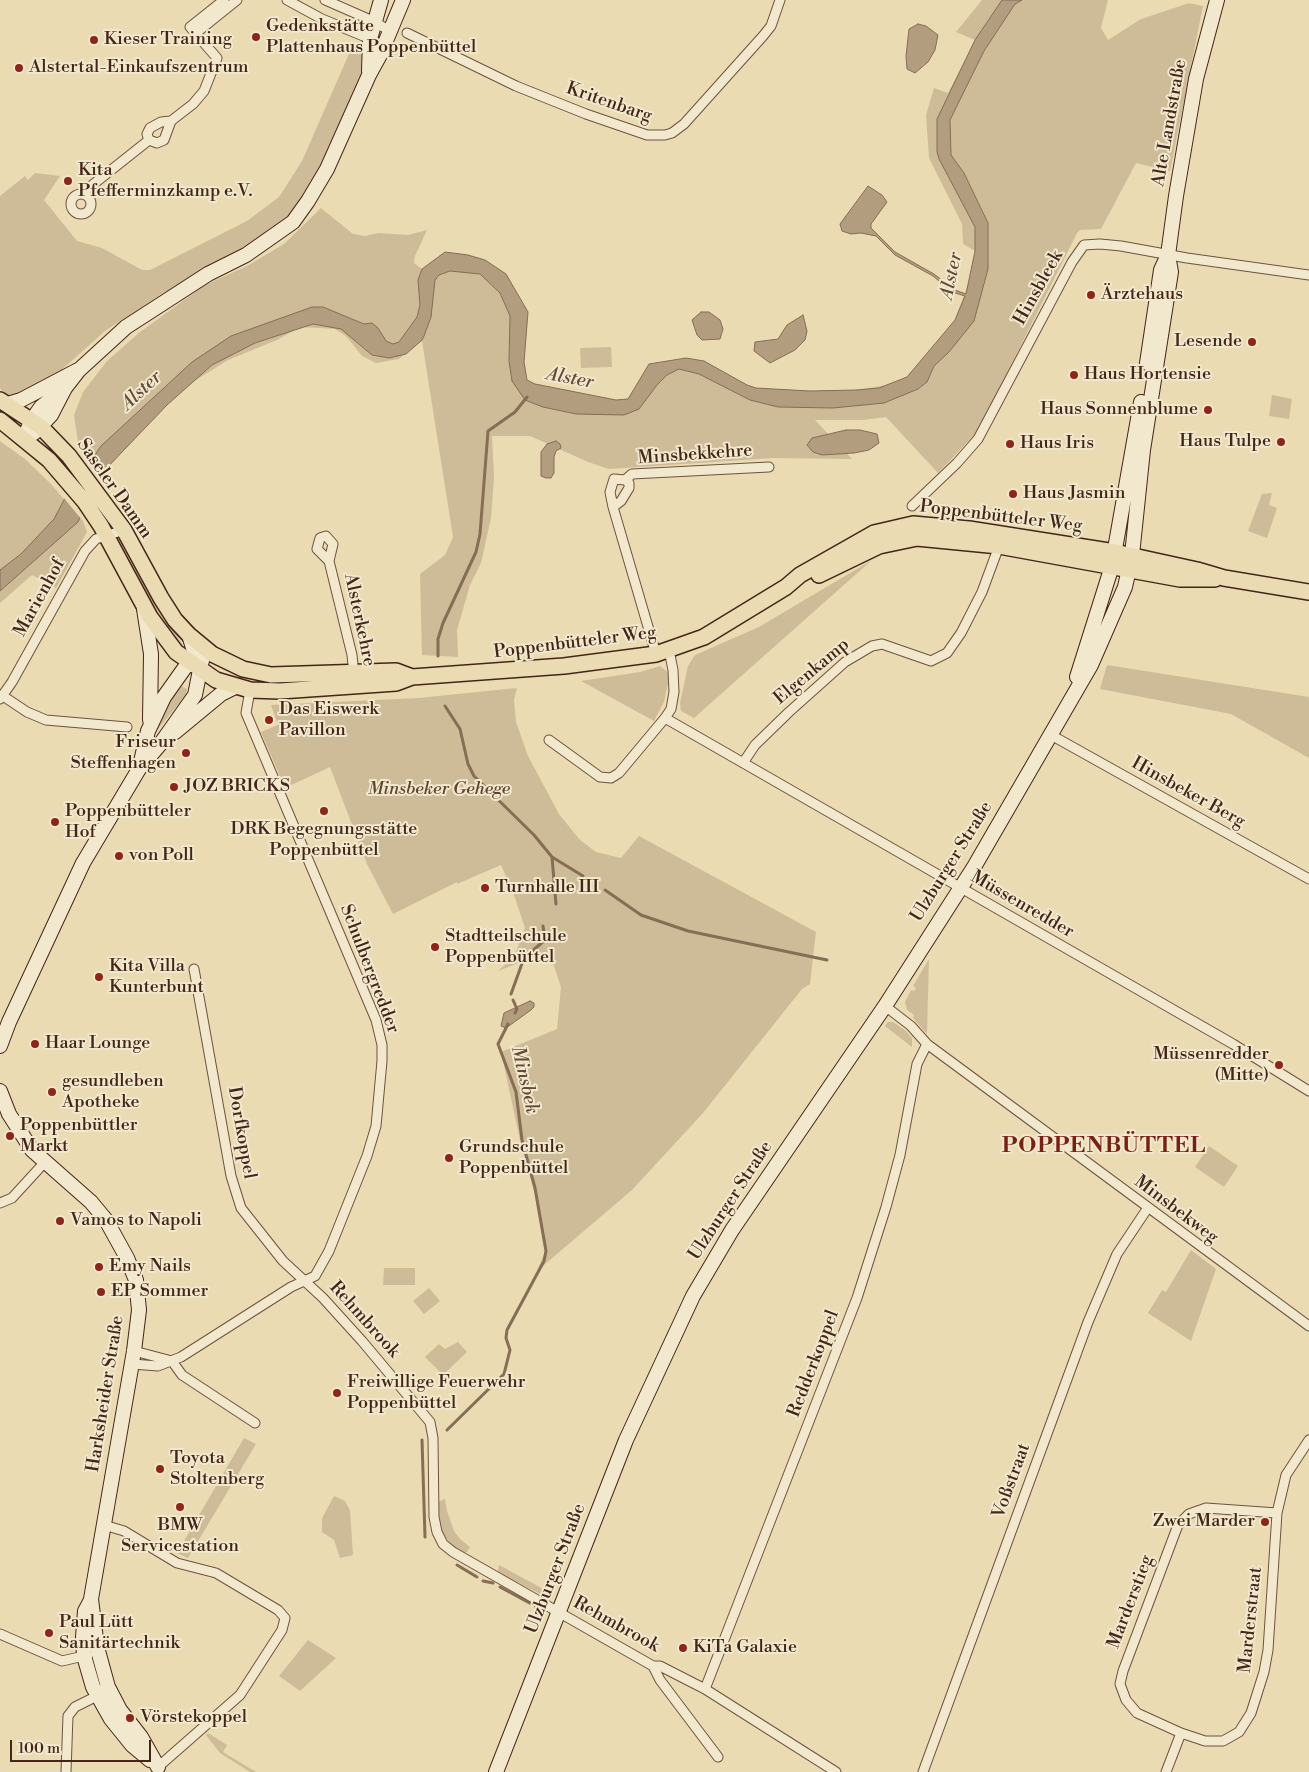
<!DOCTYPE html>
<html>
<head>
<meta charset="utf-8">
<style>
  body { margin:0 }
  #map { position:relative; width:1309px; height:1772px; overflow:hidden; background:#eadbb2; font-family:"Libre Bodoni",serif }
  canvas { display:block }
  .scale { position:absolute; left:10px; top:1740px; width:141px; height:22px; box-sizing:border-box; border:2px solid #442618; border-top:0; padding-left:6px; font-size:15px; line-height:18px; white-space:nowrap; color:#442618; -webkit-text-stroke:4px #f1e8cd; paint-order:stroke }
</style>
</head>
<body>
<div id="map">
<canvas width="1309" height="1772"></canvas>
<div class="scale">100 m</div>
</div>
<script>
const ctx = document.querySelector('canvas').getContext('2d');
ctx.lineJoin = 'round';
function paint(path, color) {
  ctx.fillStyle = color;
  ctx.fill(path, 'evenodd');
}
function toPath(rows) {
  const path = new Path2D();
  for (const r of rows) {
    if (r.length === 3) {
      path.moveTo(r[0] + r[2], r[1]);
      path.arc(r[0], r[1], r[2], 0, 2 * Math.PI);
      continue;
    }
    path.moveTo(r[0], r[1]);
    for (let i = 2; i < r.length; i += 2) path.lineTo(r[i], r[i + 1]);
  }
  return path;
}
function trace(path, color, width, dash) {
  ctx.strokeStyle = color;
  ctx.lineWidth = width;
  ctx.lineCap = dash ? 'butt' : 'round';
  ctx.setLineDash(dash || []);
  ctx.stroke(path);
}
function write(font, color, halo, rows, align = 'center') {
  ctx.font = font + ' "Libre Bodoni",serif';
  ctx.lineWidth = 4;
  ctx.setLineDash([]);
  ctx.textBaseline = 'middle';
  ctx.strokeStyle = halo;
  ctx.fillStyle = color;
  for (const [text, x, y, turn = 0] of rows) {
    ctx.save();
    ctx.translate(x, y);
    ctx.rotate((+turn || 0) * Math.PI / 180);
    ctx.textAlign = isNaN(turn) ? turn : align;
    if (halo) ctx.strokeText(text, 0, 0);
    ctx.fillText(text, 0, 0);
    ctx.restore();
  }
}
const green = toPath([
  [982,0,1108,0,1101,28,1108,40,1141,19,1189,3,1203,6,1170,171,1136,163,1101,229,1080,230,1077,233,978,431,938,473,886,417,863,420,815,420,852,459,773,458,609,469,588,462,530,436,492,436,494,477,491,518,481,563,470,585,457,630,458,657,422,655,420,574,445,555,453,537,422,341,399,359,376,363,362,356,346,336,335,329,300,327,277,340,228,360,193,382,167,405,102,473,78,442,74,415,83,392,107,361,140,332,205,285,247,266,284,244,321,208,353,234,365,236,378,233,408,235,427,230,415,256,414,263,422,269,445,252,468,255,485,260,506,274,528,312,524,362,527,380,535,384,616,400,628,399,649,364,686,358,704,361,747,385,756,388,810,391,856,390,893,384,907,377,955,320,971,276,975,251,963,244,962,224,929,158,926,115,934,88,948,93,975,40,956,32],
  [352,47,364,53,363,70,316,178,287,219,256,240,160,295,105,331,57,374,24,394,7,397,4,394,0,388,0,196,25,176,28,180,35,173,60,176,44,200,77,241,102,248,142,270,150,270,247,221,279,197,302,161],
  [611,347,612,367,581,368,580,348],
  [1272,395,1292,399,1289,419,1269,416],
  [0,441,25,459,51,484,83,521,87,532,56,588,32,575,0,603],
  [1272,493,1269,505,1277,508,1267,538,1248,531,1262,494],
  [872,560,694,718,681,711,680,703,688,666,695,655,759,627],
  [131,563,181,642,186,651,184,651,164,629,128,564],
  [1107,665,1309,697,1309,758,1231,714,1100,689],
  [660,666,670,674,664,702,654,721,581,681,640,672],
  [176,684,187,689,186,695,158,729,156,728],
  [517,688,514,700,516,722,528,756,559,814,580,840,596,852,621,858,639,836,816,932,810,984,802,989,703,1113,632,1190,537,1271,545,1252,534,1191,520,1140,501,1052,557,1029,561,987,549,951,498,971,514,957,525,928,513,892,501,865,457,884,457,882,393,914,367,864,330,767,285,788,261,732,278,725,271,705,418,698],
  [929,959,927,1034,913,1018,914,1015,907,1010,905,1002,911,990,914,991,916,988,913,986],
  [888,1022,893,1022,906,1031,912,1038,912,1047,885,1026],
  [1209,1146,1238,1166,1224,1187,1195,1167],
  [1191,1250,1216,1269,1191,1341,1148,1313,1162,1290,1166,1292],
  [384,1268,415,1268,415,1285,383,1285],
  [429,1288,440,1301,424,1314,413,1301],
  [458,1342,467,1352,443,1375,425,1357,439,1344,445,1349],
  [244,1438,256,1444,188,1558,177,1553],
  [334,1496,345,1501,350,1510,353,1555,340,1558,334,1540,322,1532,322,1518],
  [445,1499,447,1511,454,1531,460,1539,470,1547,467,1552,464,1553,451,1545,440,1528,437,1502],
  [499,1565,547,1591,544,1596,498,1572],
  [308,1640,336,1658,300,1691,279,1676],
  [208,1733,227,1745,223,1752,256,1772,250,1772,220,1753,206,1735]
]);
const water = toPath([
  [1002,0,1022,0,1015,4,984,51,950,120,951,155,964,173,988,223,988,269,974,321,949,352,934,366,927,382,918,389,884,403,833,408,778,407,750,400,699,374,679,369,667,375,657,385,639,409,624,415,576,414,543,407,525,400,512,381,509,361,510,316,500,293,480,274,450,271,439,275,435,280,431,317,424,336,422,340,406,354,389,358,372,355,341,329,313,324,255,343,212,365,167,405,102,473,78,522,0,591,0,570,21,554,54,519,65,498,101,446,192,362,231,336,312,307,323,307,364,324,372,323,378,328,386,341,393,344,399,342,417,317,420,305,418,280,422,269,445,252,468,255,485,260,506,274,528,312,524,362,527,380,535,384,616,400,628,399,649,364,686,358,704,361,747,385,756,388,810,391,856,390,879,388,907,377,955,320,965,296,952,292,933,276,895,255,876,236,861,233,851,234,842,231,840,224,868,186,882,195,887,202,871,224,871,228,895,252,934,274,955,290,966,294,975,251,975,227,939,159,937,152,937,119,975,40,1002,0],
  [918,24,926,26,938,35,935,50,928,62,915,73,907,69,906,56,909,29,918,24],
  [701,312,709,312,720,320,723,329,720,339,702,340,697,335,692,320,701,312],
  [803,315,807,331,805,340,795,350,770,363,754,351,755,342,778,339,787,325,803,315],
  [846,430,860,430,877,434,879,443,869,450,854,453,822,455,813,452,807,445,812,438,846,430],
  [556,441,560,444,561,448,556,451,554,457,554,473,551,478,546,478,541,476,541,452,547,444,556,441],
  [530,1001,534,1003,534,1007,531,1010,506,1028,501,1026,504,1013,530,1001]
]);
const pier = toPath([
  [89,457,103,475,82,520,63,497]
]);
const stream = toPath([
  [438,656,438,639,443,623,476,552,480,534,488,431,515,412,527,397],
  [445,706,460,729,468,764,474,776,534,835,552,857,556,904],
  [552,857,583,876],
  [605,890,641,915,688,931,827,960],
  [511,994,524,958,545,940,543,926],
  [513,1000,517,1009,515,1013],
  [447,1430,504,1374,510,1350,506,1338,507,1330,544,1261,546,1251,535,1188,522,1140,516,1092,498,1044,508,1024],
  [422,1440,425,1537],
  [457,1565,477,1577],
  [483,1581,493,1583],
  [500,1587,537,1607]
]);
const street = toPath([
  [287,0,322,19,373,40],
  [325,0,373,21,390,31],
  [196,33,237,0],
  [407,33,516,86,586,114,647,135,665,135,672,133,684,124,763,36,771,26,780,0],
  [171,121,164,140,157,143,149,140,147,134,150,128,161,122,171,121,193,104,204,91,217,58,190,27,224,0],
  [81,204,10],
  [84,194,86,190,149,140],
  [625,480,632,474,769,467],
  [912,506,957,463,978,439,1072,262,1084,245,1100,244,1121,246,1187,258,1309,275],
  [613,507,610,492,614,479,625,480,629,483,629,488,621,501,613,507,656,654],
  [329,561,317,549,320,538,326,536,333,544,329,561,352,655,354,675],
  [3,696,27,712,46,720,127,727],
  [0,699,12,682,85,551,96,539,124,530],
  [665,718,671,709,674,692,673,670,669,650],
  [1051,735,1309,879],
  [549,740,600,777,611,778,619,773,665,718,1233,1044,1309,1091],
  [743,763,755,745,789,712,845,662,872,646,882,644,931,661,947,653,961,633,982,592,999,546],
  [194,969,231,1176,241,1208,283,1261,323,1298,362,1341,430,1422,433,1438,434,1517,437,1532,443,1544,453,1552,653,1666,660,1666,705,1689,836,1772],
  [885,1006,911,1026,927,1044,1309,1326],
  [0,1203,12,1198,44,1163],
  [134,1351,172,1361],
  [172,1361,182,1375,255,1423],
  [132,1364,158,1366,181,1357,291,1287,315,1276,329,1251,367,1156,376,1126,382,1061,382,1045,376,1020,246,713,250,690],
  [104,1525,124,1531,177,1563,216,1573,278,1610,285,1618,282,1630,240,1695,158,1767],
  [0,1634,62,1661,88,1655],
  [653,1666,660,1680,718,1757],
  [705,1689,857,1298,886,1207,900,1155,917,1064,927,1044],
  [1181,1733,1137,1713,1126,1700,1120,1684,1123,1671,1178,1525,1189,1514,1206,1508,1277,1513],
  [66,1772,68,1716,75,1707,101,1694],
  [923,1772,1088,1322,1117,1254,1147,1209],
  [1166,1772,1181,1733,1205,1741,1223,1741,1239,1732,1251,1713,1264,1672,1268,1650,1277,1513,1286,1475,1309,1440]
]);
const secondary = toPath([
  [369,71,370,39,381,0],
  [1147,363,1161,270,1168,255],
  [8,404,21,400,78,370],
  [27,431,32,420,41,407,65,388],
  [24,438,34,433,51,415,65,388,79,370,126,327,208,274,246,255,293,222,308,201,327,169,369,75,380,55,403,0],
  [144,609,151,654,150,720],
  [1077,677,1112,566,1141,402],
  [175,732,221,694,235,687],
  [140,766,148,731,164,697,186,666,202,661],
  [0,1046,9,1022,83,863,139,769,161,743,195,695,200,670,189,635],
  [0,1091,9,1114,32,1150,91,1202,106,1220,127,1258,136,1280,139,1310,134,1351,91,1599,97,1647,108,1687,120,1710,141,1737,158,1767],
  [91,1600,85,1611,83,1637,84,1656,93,1687,111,1719,132,1745,150,1760],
  [496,1772,626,1440,693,1296,732,1230,885,1006,974,867,1091,665,1125,587,1132,555,1143,450,1171,272,1168,255,1176,196,1196,79,1217,0]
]);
const primary = toPath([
  [0,400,41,427,69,456,124,530,161,598,175,620,189,635,212,654,243,669,271,675,396,671,412,677],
  [0,420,49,460,85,502,101,526,150,617,176,652,216,680,250,690,280,691,396,683,412,677,564,666,656,654,704,637,786,587,800,575,874,533,913,524,969,529,1115,552,1197,570,1224,578,1309,592],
  [819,575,879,546,917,538,999,546,1180,579,1215,579]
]);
const markers = [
  [256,37,5,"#8f2418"],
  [94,40,5,"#8f2418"],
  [19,68,5,"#8f2418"],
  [68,181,5,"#8f2418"],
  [1091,295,5,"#8f2418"],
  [1252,342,5,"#8f2418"],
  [1074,375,5,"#8f2418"],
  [1208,410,5,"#8f2418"],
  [1281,442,5,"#8f2418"],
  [1010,444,5,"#8f2418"],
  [1013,494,5,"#8f2418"],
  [269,720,5,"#8f2418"],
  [186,753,5,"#8f2418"],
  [174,787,5,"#8f2418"],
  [324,811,5,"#8f2418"],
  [55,822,5,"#8f2418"],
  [119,856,5,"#8f2418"],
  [485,888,5,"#8f2418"],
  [435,947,5,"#8f2418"],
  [99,977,5,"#8f2418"],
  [35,1044,5,"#8f2418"],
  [1279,1065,5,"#8f2418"],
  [52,1092,5,"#8f2418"],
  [10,1136,5,"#8f2418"],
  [449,1158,5,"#8f2418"],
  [60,1221,5,"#8f2418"],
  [99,1267,5,"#8f2418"],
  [101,1292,5,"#8f2418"],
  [337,1393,5,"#8f2418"],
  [160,1469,5,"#8f2418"],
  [180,1507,5,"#8f2418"],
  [1265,1522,5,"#8f2418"],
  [49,1633,5,"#8f2418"],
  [683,1648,5,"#8f2418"],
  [130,1718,5,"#8f2418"]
];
const poiNames = [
  ["Gedenkstätte",266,27],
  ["Plattenhaus Poppenbüttel",266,48],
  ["Kieser Training",104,40],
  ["Alstertal-Einkaufszentrum",29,68],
  ["Kita",78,171],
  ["Pfefferminzkamp e.V.",78,192],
  ["Ärztehaus",1101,295],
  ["Lesende",1242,342,"right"],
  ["Haus Hortensie",1084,375],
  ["Haus Sonnenblume",1198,410,"right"],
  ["Haus Tulpe",1271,442,"right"],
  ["Haus Iris",1020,444],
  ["Haus Jasmin",1023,494],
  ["Das Eiswerk",279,710],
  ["Pavillon",279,731],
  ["Friseur",176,743,"right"],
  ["Steffenhagen",176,764,"right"],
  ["JOZ BRICKS",184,787],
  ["Poppenbütteler",65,812],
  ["Hof",65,833],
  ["DRK Begegnungsstätte",324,830,"center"],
  ["Poppenbüttel",324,851,"center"],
  ["von Poll",129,856],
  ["Turnhalle III",495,888],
  ["Stadtteilschule",445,937],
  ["Poppenbüttel",445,958],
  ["Kita Villa",109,967],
  ["Kunterbunt",109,988],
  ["Haar Lounge",45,1044],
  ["Müssenredder",1269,1055,"right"],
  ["(Mitte)",1269,1076,"right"],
  ["gesundleben",62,1082],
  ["Apotheke",62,1103],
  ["Poppenbüttler",20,1126],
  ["Markt",20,1147],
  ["Grundschule",459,1148],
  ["Poppenbüttel",459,1169],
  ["Vamos to Napoli",70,1221],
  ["Emy Nails",109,1267],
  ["EP Sommer",111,1292],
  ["Freiwillige Feuerwehr",347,1383],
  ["Poppenbüttel",347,1404],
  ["Toyota",170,1459],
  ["Stoltenberg",170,1480],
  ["Zwei Marder",1255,1522,"right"],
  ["BMW",180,1526,"center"],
  ["Servicestation",180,1547,"center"],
  ["Paul Lütt",59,1623],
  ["Sanitärtechnik",59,1644],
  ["KiTa Galaxie",693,1648],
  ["Vörstekoppel",140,1718]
];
const streetNames = [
  ["Kritenbarg",609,103,19],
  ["Alte Landstraße",1170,123,-80],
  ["Hinsbleek",1039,288,-61],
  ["Minsbekkehre",695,455,-4],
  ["Saseler Damm",114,489,55],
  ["Poppenbütteler Weg",1001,517,7],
  ["Marienhof",40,598,-61],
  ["Alsterkehre",359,620,78],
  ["Poppenbütteler Weg",575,643,-7],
  ["Elgenkamp",812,672,-40],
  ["Hinsbeker Berg",1188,793,29],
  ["Ulzburger Straße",952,862,-58],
  ["Müssenredder",1022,905,30],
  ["Schulbergredder",369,969,69],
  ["Dorfkoppel",241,1133,80],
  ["Ulzburger Straße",731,1201,-57],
  ["Minsbekweg",1176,1210,37],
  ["Rehmbrook",364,1320,48],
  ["Redderkoppel",814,1364,-69],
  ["Harksheider Straße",106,1394,-81],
  ["Voßstraat",1012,1481,-70],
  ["Ulzburger Straße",556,1569,-69],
  ["Marderstieg",1131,1602,-69],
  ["Marderstraat",1251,1620,-84],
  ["Rehmbrook",616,1625,29]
];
const parkNames = [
  ["Minsbeker Gehege",439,790]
];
const waterNames = [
  ["Alster",952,276,-78],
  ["Alster",570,379,11],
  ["Alster",142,391,-43],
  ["Minsbek",524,1080,77]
];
const districtNames = [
  ["POPPENBÜTTEL",1104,1147]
];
paint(green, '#cebc98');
paint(water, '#b29d7e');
trace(water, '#866d55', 1);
paint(pier, '#eadbb2');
trace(stream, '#866d55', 3);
trace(street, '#6e533e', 11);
trace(secondary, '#442618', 16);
trace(primary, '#442618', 18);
trace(street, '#f1e8cd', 9);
trace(secondary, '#f1e8cd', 14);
trace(primary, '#eadbb2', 15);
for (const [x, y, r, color] of markers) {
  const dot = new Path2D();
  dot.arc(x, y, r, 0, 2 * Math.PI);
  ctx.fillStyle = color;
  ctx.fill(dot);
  trace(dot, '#f1e8cd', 2);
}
write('18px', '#442618', '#f1e8cd', poiNames, 'left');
write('18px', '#442618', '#f1e8cd', streetNames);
write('italic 18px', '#604432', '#f1e8cd', parkNames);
write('italic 19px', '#654a37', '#f1e8cd', waterNames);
ctx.letterSpacing = '1px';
write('bold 22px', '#7a1f14', '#f1e8cd', districtNames);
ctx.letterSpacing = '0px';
</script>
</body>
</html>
